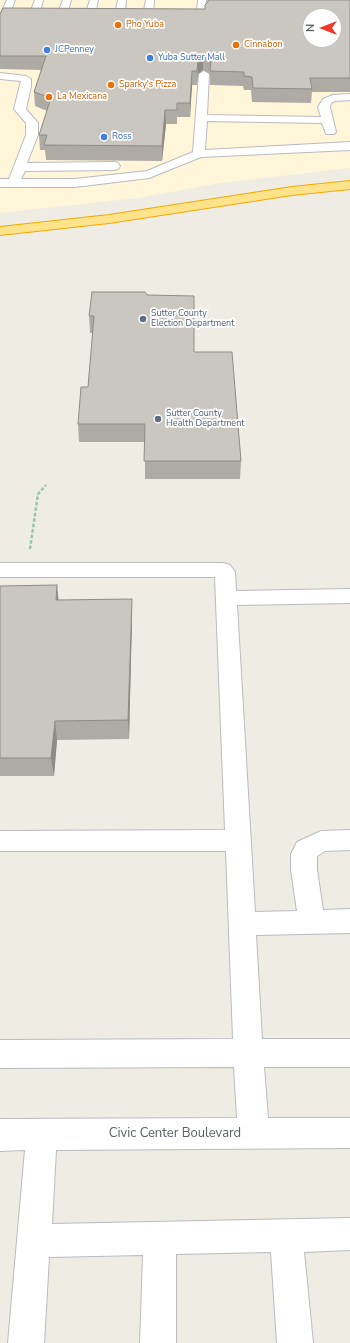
<!DOCTYPE html>
<html>
<head>
<meta charset="utf-8">
<style>
  body { margin:0 }
  #map { position:relative; width:350px; height:1343px; overflow:hidden; background:#efede3; font-family:"Nunito Sans",sans-serif }
  canvas { display:block }
  .north { position:absolute; left:302px; top:8px; width:40px; height:40px; box-sizing:border-box; background:#fff; border:1px solid #bdbfc1; border-radius:50%; rotate:270deg; font-size:11px; font-weight:700; line-height:16px; text-align:center; color:#5b6065 }
  .north::after { content:''; display:block; margin:auto; width:14px; height:18px; background:#f33825; clip-path:polygon(50% 0,100% 100%,50% 72%,0 100%) }
</style>
</head>
<body>
<div id="map">
<canvas width="350" height="1343"></canvas>
<div class="north">N</div>
</div>
<script>
const ctx = document.querySelector('canvas').getContext('2d');
ctx.lineJoin = 'round';
function paint(path, color) {
  ctx.fillStyle = color;
  ctx.fill(path, 'evenodd');
}
function toPath(rows) {
  const path = new Path2D();
  for (const r of rows) {
    path.moveTo(r[0], r[1]);
    for (let i = 2; i < r.length; i += 2) path.lineTo(r[i], r[i + 1]);
  }
  return path;
}
function trace(path, color, width, dash) {
  ctx.strokeStyle = color;
  ctx.lineWidth = width;
  ctx.lineCap = dash ? 'butt' : 'round';
  ctx.setLineDash(dash || []);
  ctx.stroke(path);
}
function write(font, color, halo, rows, align = 'center') {
  ctx.font = font + ' "Nunito Sans",sans-serif';
  ctx.lineWidth = 3.5;
  ctx.setLineDash([]);
  ctx.textBaseline = 'middle';
  ctx.strokeStyle = halo;
  ctx.fillStyle = color;
  for (const [text, x, y, turn = 0] of rows) {
    ctx.save();
    ctx.translate(x, y);
    ctx.rotate((+turn || 0) * Math.PI / 180);
    ctx.textAlign = isNaN(turn) ? turn : align;
    if (halo) ctx.strokeText(text, 0, 0);
    ctx.fillText(text, 0, 0);
    ctx.restore();
  }
}
const commercial = toPath([
  [0,0,350,0,350,168,220,183,138,198,0,213],
  [310,16,334,16,334,40,310,40]
]);
const path = toPath([
  [30,549,38,494,46,485]
]);
const minor = toPath([
  [7,0,15,0,9,16,4,19,1,18,0,15,7,0],
  [35,0,43,0,39,16,34,19,29,16,35,0],
  [63,0,71,0,67,15,62,18,57,15,63,0],
  [90,0,98,0,95,15,90,18,85,15,90,0],
  [118,0,126,0,125,15,120,18,115,15,118,0],
  [146,0,154,0,153,15,148,18,143,15,146,0],
  [198,0,206,0,204,16,176,18,171,15,176,12,197,11,198,0],
  [204,71,209,74,207,115,321,117,318,107,323,99,333,95,350,94,350,100,335,101,331,103,330,107,336,132,334,134,326,134,322,123,207,121,205,150,350,142,350,150,201,157,149,178,75,187,0,187,0,179,9,179,26,135,26,123,14,109,21,81,0,79,0,73,26,76,31,79,31,86,26,109,38,123,38,135,27,163,114,162,118,163,120,166,118,169,114,170,25,171,21,179,75,179,147,171,193,152,199,74,204,71],
  [0,563,223,563,230,565,235,572,236,591,350,589,350,603,237,605,255,912,297,911,291,870,291,854,297,842,321,831,350,830,350,850,325,851,317,856,317,870,323,910,350,909,350,933,256,935,262,1039,350,1039,350,1067,264,1067,268,1118,350,1118,350,1148,56,1150,52,1224,350,1218,350,1250,304,1252,313,1343,277,1343,271,1252,176,1254,176,1343,140,1343,143,1255,49,1257,44,1343,8,1343,25,1150,0,1151,0,1119,237,1118,234,1067,0,1068,0,1040,233,1039,226,851,0,851,0,831,225,830,215,577,0,577,0,563]
]);
const highway = toPath([
  [350,181,350,189,292,195,109,223,0,235,0,227,109,215,292,187,350,181]
]);
const wall = toPath([
  [350,0,350,92,312,92,311,103,252,102,251,90,244,90,243,86,210,85,210,74,203,70,198,74,197,85,192,85,190,117,177,117,177,124,166,124,162,161,46,160,45,150,40,150,39,135,47,111,35,106,34,92,41,70,0,69,0,14,205,9],
  [147,295,194,352,241,461,240,479,145,479,145,442,79,442,78,424,88,387,93,333,90,333,89,316],
  [0,586,132,618,129,739,57,740,54,776,0,776]
]);
const shadedWall = toPath([
  [203,56,203,70,198,74,197,85,198,60],
  [192,71,192,85,190,117,190,103],
  [165,110,166,124,162,161,162,146],
  [57,585,59,604,56,600],
  [132,599,132,618,129,739,128,720],
  [55,721,57,740,54,776,51,758]
]);
const building = toPath([
  [208,0,350,0,350,78,310,78,312,89,253,88,252,77,244,76,244,72,210,71,211,60,203,56,198,60,197,71,192,71,190,103,177,103,177,110,165,110,162,146,44,145,47,135,39,135,51,98,34,92,46,56,0,56,0,14,3,8,205,9,205,5,208,2,208,0],
  [310,16,334,16,334,40,310,40,310,16],
  [92,292,145,292,147,295,194,296,194,352,232,352,241,461,144,461,145,424,78,424,81,387,88,387,94,316,89,316,92,292],
  [57,585,56,600,132,599,128,720,55,721,51,758,0,758,0,586,57,585]
]);
const markers = [
  [118,25,4,"#e8710a"],
  [236,45,4,"#e8710a"],
  [47,50,4,"#3f7fe0"],
  [150,58,4,"#3f7fe0"],
  [111,85,4,"#e8710a"],
  [49,97,4,"#e8710a"],
  [104,137,4,"#3f7fe0"],
  [143,319,4,"#5c6f8a"],
  [158,419,4,"#5c6f8a"]
];
const farFoodnames = [
  ["Pho Yuba",126,25],
  ["Cinnabon",244,45],
  ["Sparky's Pizza",119,85],
  ["La Mexicana",57,97]
];
const farShopnames = [
  ["JCPenney",55,50],
  ["Yuba Sutter Mall",158,58],
  ["Ross",112,137]
];
const farServicenames = [
  ["Sutter County",151,314],
  ["Election Department",151,324],
  ["Sutter County",166,414],
  ["Health Department",166,424]
];
const nearStreetnames = [
  ["Civic Center Boulevard",175,1134]
];
paint(commercial, '#fff6d9');
trace(minor, '#b8bbc0', 2);
trace(highway, '#f3a900', 2);
trace(path, '#96c7a4', 2.5, [3.5, 2]);
paint(minor, '#fff');
paint(highway, '#ffe38b');
paint(wall, '#aeaba5');
paint(shadedWall, '#8d8b86');
paint(building, '#cac7c0');
trace(building, '#8d8b86', 1);
for (const [x, y, r, color] of markers) {
  const dot = new Path2D();
  dot.arc(x, y, r, 0, 2 * Math.PI);
  ctx.fillStyle = color;
  ctx.fill(dot);
  trace(dot, '#fff', 1.5);
}
write('9px', '#c56008', '#fff', farFoodnames, 'left');
write('9px', '#366cbe', '#fff', farShopnames, 'left');
write('9px', '#4e5e75', '#fff', farServicenames, 'left');
write('13px', '#5b6065', '#fff', nearStreetnames);
</script>
</body>
</html>
